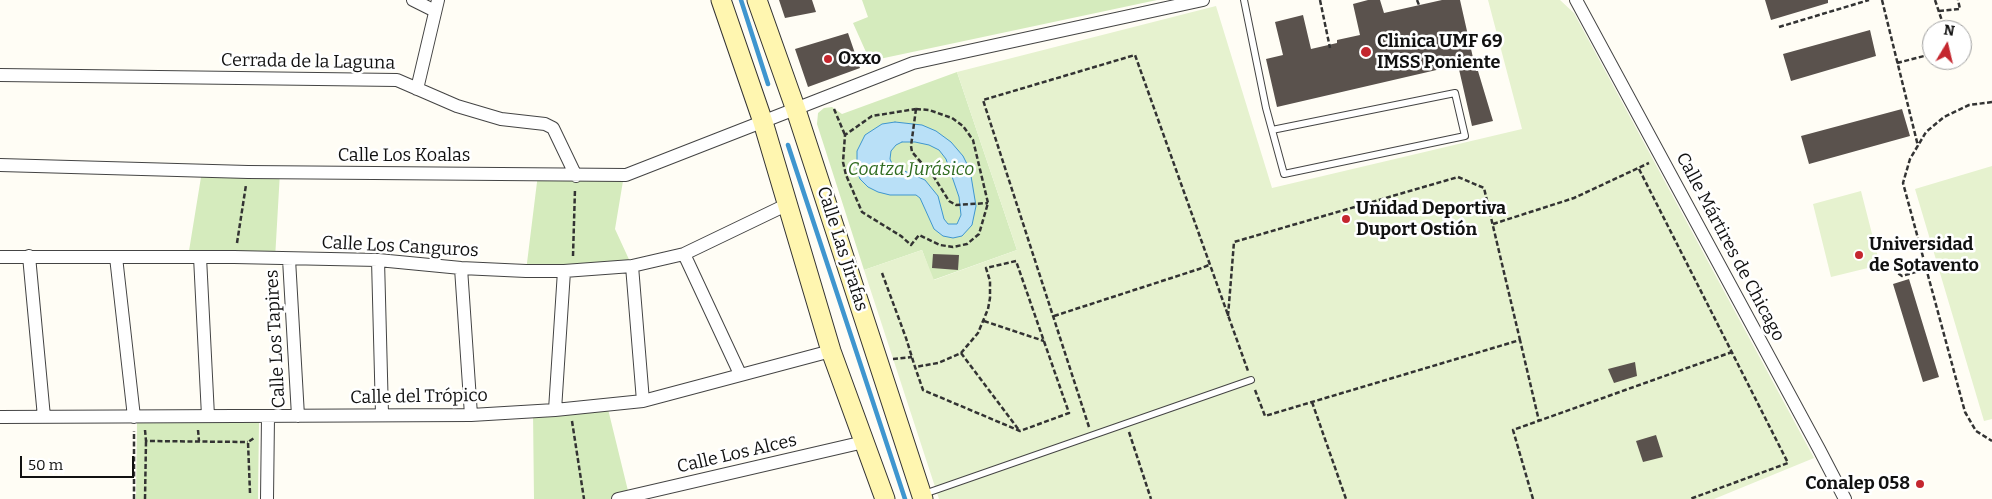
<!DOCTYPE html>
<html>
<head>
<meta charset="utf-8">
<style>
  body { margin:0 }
  #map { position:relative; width:1992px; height:499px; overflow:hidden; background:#fffdf5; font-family:Bitter,serif }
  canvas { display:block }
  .north { position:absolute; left:1922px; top:20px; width:50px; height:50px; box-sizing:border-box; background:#fff; border:1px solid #a0a0a0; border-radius:50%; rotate:9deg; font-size:14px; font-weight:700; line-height:20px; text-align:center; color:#111 }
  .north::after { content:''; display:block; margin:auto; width:18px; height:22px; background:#c4262e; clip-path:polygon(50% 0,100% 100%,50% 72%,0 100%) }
  .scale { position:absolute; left:20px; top:456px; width:114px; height:22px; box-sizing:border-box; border:2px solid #111; border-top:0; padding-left:6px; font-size:15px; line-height:18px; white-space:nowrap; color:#111; -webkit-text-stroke:4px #fff; paint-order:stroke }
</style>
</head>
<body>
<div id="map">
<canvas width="1992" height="499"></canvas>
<div class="north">N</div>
<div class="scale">50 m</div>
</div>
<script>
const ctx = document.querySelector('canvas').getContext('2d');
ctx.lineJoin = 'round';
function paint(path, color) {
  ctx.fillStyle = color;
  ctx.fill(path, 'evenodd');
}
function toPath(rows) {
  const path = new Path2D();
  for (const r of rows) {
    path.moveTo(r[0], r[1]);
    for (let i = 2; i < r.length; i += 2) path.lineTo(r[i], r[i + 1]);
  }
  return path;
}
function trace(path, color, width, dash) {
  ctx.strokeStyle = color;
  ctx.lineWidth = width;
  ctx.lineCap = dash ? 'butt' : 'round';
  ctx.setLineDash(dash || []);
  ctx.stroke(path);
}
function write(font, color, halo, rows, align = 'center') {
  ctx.font = font + ' Bitter,serif';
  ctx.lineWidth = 5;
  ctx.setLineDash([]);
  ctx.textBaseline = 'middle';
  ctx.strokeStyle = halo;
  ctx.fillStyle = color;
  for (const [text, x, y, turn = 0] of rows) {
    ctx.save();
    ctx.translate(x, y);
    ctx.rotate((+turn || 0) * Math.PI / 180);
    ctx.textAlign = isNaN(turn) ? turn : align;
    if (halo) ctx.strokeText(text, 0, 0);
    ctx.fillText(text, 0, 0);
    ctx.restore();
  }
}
const green = toPath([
  [862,0,1157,0,870,61,853,23,868,17],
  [957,72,1017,250,933,280,922,250,864,270,817,124,818,113,824,108,832,107,842,114],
  [202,171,280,172,275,259,188,257],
  [538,174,624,175,615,229,632,266,526,271],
  [607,405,630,499,534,499,533,412],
  [259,422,258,499,136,499,137,423]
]);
const pitch = toPath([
  [1488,0,1560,0,1574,13,1814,458,1714,499,939,499,864,270,922,250,934,280,1017,250,957,72,1216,6,1272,188,1522,129],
  [1992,166,1992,419,1984,421,1915,189],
  [1861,191,1880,265,1831,277,1813,204]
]);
const water = toPath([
  [895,122,922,125,936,131,951,142,963,156,970,170,976,206,972,225,962,236,953,238,943,236,934,229,920,198,916,195,890,195,878,192,868,187,860,179,857,171,857,151,865,135,882,124,895,122],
  [902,142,915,142,929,145,939,150,946,159,959,197,961,215,957,224,948,224,944,219,938,196,925,180,893,166,890,159,891,151,896,145,902,142]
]);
const stream = toPath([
  [741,0,768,84],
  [788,145,905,499]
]);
const building = toPath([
  [779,0,812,0,816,12,785,18],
  [1368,0,1380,0,1384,13,1442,0,1460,0,1476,71,1478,71,1493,121,1472,126,1458,65,1277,107,1266,59,1283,55,1275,22,1303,15,1311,49,1337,43,1337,40,1360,35,1353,4],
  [1765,0,1828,0,1828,3,1771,20],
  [1870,30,1876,56,1791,81,1783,54],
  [848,33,860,68,808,87,795,49],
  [1902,109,1910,136,1809,164,1801,136],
  [933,254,959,255,958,270,932,268],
  [1909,279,1939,377,1923,382,1893,284],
  [1635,362,1637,376,1614,383,1608,369],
  [1656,435,1663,457,1643,462,1636,441]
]);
const path = toPath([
  [1320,0,1330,48],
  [1417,0,1419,5],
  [1882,0,1918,146],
  [1935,0,1945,30],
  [1939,11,1960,9,1958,0],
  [1779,27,1869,0],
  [1897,63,1932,54],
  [1992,102,1969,105,1944,117,1926,132,1910,159,1903,183,1965,412,1976,431,1992,441],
  [834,109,845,135],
  [916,109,929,110,952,118,963,126,973,140,988,203,979,234,967,244,953,247,940,245,919,235,911,245,901,236,862,212,846,175,843,162,845,135,872,116,916,109],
  [916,109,911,146,912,152,934,177,949,201,956,205,988,203],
  [1639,169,1788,463,1690,499],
  [1493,224,1574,198,1649,163],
  [237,243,246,185],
  [573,256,575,189],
  [1886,265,1902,276,1926,269],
  [882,273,906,338,915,367,923,390,1020,431,1069,413,1016,261,986,268,990,281,990,298,988,309,978,333,961,353,938,363,915,367],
  [1054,316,1199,269,1209,265],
  [1228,316,1234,242,1458,177,1484,188,1520,340],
  [984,321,1044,341],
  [961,353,1019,430],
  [893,359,912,357],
  [1255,390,1265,416,1520,340,1539,421],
  [1312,402,1346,499],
  [572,421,584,499],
  [1089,427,983,100,1135,55,1248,371],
  [145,430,146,441,248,442],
  [198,430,199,441],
  [1129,432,1151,499],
  [250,493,248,442,254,438],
  [134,499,134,431],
  [145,499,146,441],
  [1533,499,1513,430,1732,352]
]);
const lane = toPath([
  [1244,0,1266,108,1284,174,1465,136,1455,93,1272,130],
  [924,494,1251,380]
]);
const street = toPath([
  [413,0,435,11],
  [1576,0,1819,449,1845,499],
  [0,75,397,80,457,106,501,119,545,124,553,128,576,176],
  [417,89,438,0],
  [0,165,248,172,626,175,913,63,1203,0],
  [684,254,740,374],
  [29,256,44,417],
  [0,257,234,257,378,260,461,268,526,271,564,271,632,266,684,254,786,205],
  [116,257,134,417],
  [200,257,208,416],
  [289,259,298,416],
  [378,260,382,414],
  [632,266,643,401],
  [461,268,471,415],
  [555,410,564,271],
  [0,417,471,415,555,410,643,401,831,351],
  [267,499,268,417],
  [618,499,864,442]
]);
const secondary = toPath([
  [721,0,763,122,831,351,885,499],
  [757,0,796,110,923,499]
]);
const markers = [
  [1366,52,6,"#c4262e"],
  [828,59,5,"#c4262e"],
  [1346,219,5,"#c4262e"],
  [1859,255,5,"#c4262e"],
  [1920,484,5,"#c4262e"]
];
const poiNames = [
  ["Clinica UMF 69",1377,42],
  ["IMSS Poniente",1377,63],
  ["Oxxo",838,59],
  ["Unidad Deportiva",1356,209],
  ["Duport Ostión",1356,230],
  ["Universidad",1869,245],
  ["de Sotavento",1869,266],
  ["Conalep 058",1910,484,"right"]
];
const streetNames = [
  ["Cerrada de la Laguna",308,62,1],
  ["Calle Los Koalas",404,156],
  ["Calle Los Canguros",400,247,3],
  ["Calle Mártires de Chicago",1730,247,62],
  ["Calle Las Jirafas",842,249,72],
  ["Calle Los Tapires",276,339,-93],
  ["Calle del Trópico",419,397,-1],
  ["Calle Los Alces",737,454,-13]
];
const parkNames = [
  ["Coatza Jurásico",911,170]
];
paint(green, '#d5ebbd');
paint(pitch, '#e6f2cf');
paint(water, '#b9e0f7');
trace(water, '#3f96cf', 1);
trace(stream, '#3f96cf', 4.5);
paint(building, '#5a524d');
trace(lane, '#444', 8);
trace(street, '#444', 14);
trace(secondary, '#333', 21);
trace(path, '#333', 2.5, [5, 2.5]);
trace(lane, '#fff', 6);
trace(street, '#fff', 12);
trace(secondary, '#fff6b0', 19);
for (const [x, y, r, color] of markers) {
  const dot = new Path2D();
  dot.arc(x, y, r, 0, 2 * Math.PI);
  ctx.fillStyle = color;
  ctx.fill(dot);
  trace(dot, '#fff', 2);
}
write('bold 18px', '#111', '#fff', poiNames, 'left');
write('18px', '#111', '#fff', streetNames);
write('italic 18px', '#2f6b1f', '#fff', parkNames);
</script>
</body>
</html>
